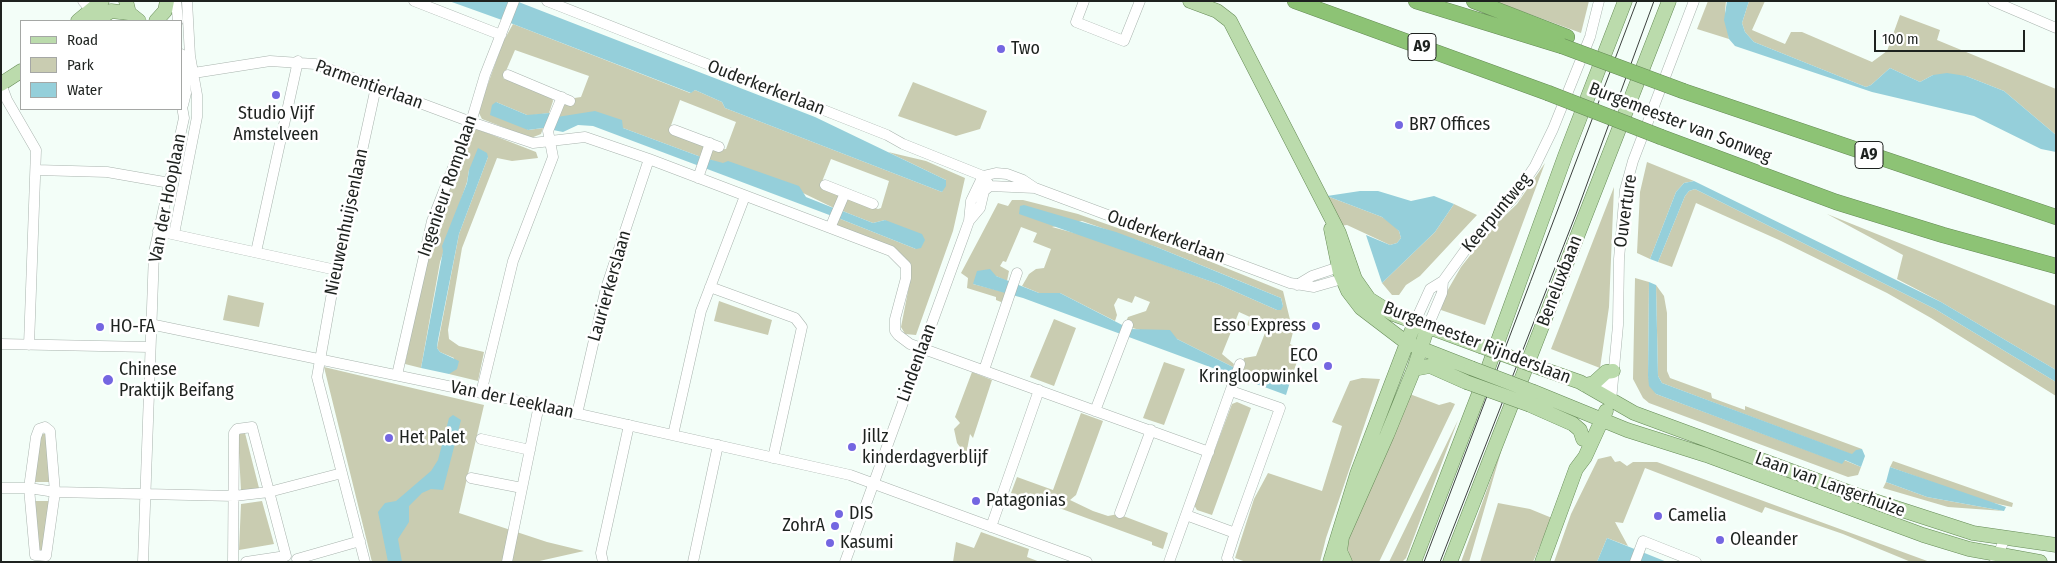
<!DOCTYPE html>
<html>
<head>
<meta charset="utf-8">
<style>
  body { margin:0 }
  #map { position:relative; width:2057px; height:563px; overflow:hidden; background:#f3fef8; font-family:"Fira Sans Condensed",sans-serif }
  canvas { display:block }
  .frame { position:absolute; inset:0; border:2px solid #1e221f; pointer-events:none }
  .legend { position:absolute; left:20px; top:20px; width:162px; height:90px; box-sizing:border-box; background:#fff; border:1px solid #a5a7a5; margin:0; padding:6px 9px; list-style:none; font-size:15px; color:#1e221f }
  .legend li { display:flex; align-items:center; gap:10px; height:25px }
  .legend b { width:25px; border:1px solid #a5a7a5 }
  .scale { position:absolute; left:1874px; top:30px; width:151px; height:22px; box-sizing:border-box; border:2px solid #1e221f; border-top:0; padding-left:6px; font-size:15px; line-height:18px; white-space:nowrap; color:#1e221f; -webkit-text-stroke:4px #fff; paint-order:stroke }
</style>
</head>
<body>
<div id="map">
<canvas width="2057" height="563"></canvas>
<div class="frame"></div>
<ul class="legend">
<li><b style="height:6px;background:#bbdbac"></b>Road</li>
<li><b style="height:14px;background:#c9ccb1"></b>Park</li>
<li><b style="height:14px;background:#95cfda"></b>Water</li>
</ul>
<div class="scale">100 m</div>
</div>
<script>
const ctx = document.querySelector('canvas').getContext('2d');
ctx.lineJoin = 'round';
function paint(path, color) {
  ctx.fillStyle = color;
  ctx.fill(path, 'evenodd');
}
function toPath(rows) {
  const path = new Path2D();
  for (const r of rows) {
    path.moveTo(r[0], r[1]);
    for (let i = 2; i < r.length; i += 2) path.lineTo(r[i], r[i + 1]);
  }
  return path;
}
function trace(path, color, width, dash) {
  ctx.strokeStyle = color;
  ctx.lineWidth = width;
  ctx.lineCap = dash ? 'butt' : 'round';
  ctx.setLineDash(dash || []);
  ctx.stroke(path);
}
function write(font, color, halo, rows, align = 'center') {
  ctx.font = font + ' "Fira Sans Condensed",sans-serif';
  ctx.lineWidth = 5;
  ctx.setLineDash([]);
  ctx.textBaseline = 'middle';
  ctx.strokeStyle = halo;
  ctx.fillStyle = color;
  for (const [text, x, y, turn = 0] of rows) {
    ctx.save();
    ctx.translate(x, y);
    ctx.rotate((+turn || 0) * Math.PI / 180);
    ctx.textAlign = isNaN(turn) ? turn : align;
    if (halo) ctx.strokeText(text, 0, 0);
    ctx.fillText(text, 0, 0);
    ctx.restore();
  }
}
const green = toPath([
  [1494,1,1589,1,1581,33],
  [1708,1,1726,1,1725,11,1729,39,1697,29],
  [1749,1,1765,1,1752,30,1785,44,1791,32,1802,32,1872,62,1887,51,1900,15,1940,30,1937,40,2056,89,2056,135,2004,91,1966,76,1933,75,1920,82,1890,68,1871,85,1866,87,1754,42,1745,32,1742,23],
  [513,24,690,93,695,90,722,102,725,108,942,192,946,180,888,152,926,161,965,178,953,231,916,335,905,334,901,327,911,276,910,267,836,225,838,218,916,249,885,220,873,223,840,210,844,201,849,199,878,209,881,208,889,181,831,159,821,184,841,195,836,209,803,193,708,159,711,150,726,149,736,122,680,100,669,131,702,144,705,148,701,157,623,128,557,117,568,99,581,97,589,76,515,50,503,78,551,95,553,101,549,113,534,115,527,115,496,102,528,130,543,128,541,134,531,138,482,119,479,113,480,106,503,42],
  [913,82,987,111,980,129,956,136,898,116],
  [477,129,536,152,538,158,512,161,497,158,462,248,448,330,449,339,459,346,484,352,478,381,449,374,454,358,440,352,437,348,459,234,488,157,469,170,467,182,440,262,421,368,405,364,430,240,471,131],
  [1647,162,1694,181,1684,183,1676,192,1650,259,1637,253,1640,192],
  [1545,163,1485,325,1441,310,1442,300,1461,267,1491,229,1517,204],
  [1614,187,1609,307,1600,368,1551,349],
  [1695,189,1935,309,2056,382,2056,396,1931,318,1887,293,1779,240,1696,203,1672,267,1658,262,1685,196,1689,191],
  [1327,196,1382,217,1393,224,1399,231,1401,238,1397,243,1390,245,1347,225,1339,226],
  [1012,200,1023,200,1078,214,1194,255,1283,291,1293,332,1290,344,1301,350,1291,379,1241,371,1244,358,1256,356,1265,333,1247,325,1250,317,1239,312,1222,354,1234,364,1233,367,1177,339,1124,326,1128,317,1146,311,1150,302,1135,296,1132,303,1118,298,1114,305,1117,315,1115,321,1060,293,1039,293,1022,286,1029,274,1036,269,1044,268,1051,249,1033,242,1037,233,1021,227,1006,262,1003,261,1000,266,1009,271,1007,281,996,276,973,284,1008,293,1005,300,1001,302,996,300,996,297,967,288,968,278,961,273,978,241,998,203,1008,206],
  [1082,221,1159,248,1230,277,1281,298,1283,306,1277,310,1218,284,1082,235,1052,227],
  [1454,204,1477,215,1420,276,1406,285,1399,295,1392,295,1382,283,1435,232],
  [1827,214,2056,306,2056,370,1941,302,1897,279,1903,255],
  [1635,278,1649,282,1648,376,1656,394,1841,463,1844,460,1861,467,1858,475,1848,477,1649,403,1643,398,1633,379],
  [1656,285,1664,296,1667,313,1667,371,1670,378,1711,393,1712,398,1745,410,1745,406,1862,449,1853,455,1662,383,1658,376],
  [228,295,264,303,259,327,223,320],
  [719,301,772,320,768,335,714,321],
  [1054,319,1076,328,1054,386,1030,377],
  [1164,362,1185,369,1164,425,1143,418],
  [324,367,484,405,459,513,547,542,584,551,535,562,372,562],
  [972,372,992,380,973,438,970,434,966,455,957,443,954,429,960,423,955,417],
  [1362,378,1380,379,1326,538,1320,562,1246,562,1235,558,1254,499,1268,473,1322,491,1342,426,1332,422,1350,381],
  [1407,393,1439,405,1450,402,1455,404,1379,562,1350,562,1346,537],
  [1237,402,1251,408,1212,515,1197,510,1194,505,1232,404],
  [1081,413,1103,421,1076,495,1070,500,1093,511,1108,516,1118,514,1168,533,1163,549,1152,545,1152,542,1021,494,1019,496,1011,493,1017,477,1053,490],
  [1458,420,1406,558,1402,562,1389,562],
  [245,433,259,488,241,491,238,434],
  [40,434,45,434,48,444,51,482,35,482],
  [1503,445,1469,562,1461,562],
  [1611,456,1615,462,1620,461,1627,466,1633,462,1657,462,1930,562,1911,562,1843,534,1765,507,1762,513,1645,468,1623,523,1615,522,1628,546,1607,538,1597,562,1554,562,1571,514,1598,459],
  [1893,461,2013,503,2012,507,1984,501,1890,467],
  [1886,482,1927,497,2004,511,1948,507,1883,488],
  [33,501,51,501,43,550,38,550],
  [262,501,274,544,239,550,241,504],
  [1498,503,1530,509,1552,518,1533,562,1480,562],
  [981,532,1029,549,1027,557,1040,562,953,562,956,542,974,548]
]);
const water = toPath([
  [449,1,516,1,815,117,946,180,946,186,942,192,725,108,722,102,695,90,691,93,513,24],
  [1727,1,1749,1,1742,23,1745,32,1754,42,1866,87,1871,85,1890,68,1920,82,1933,75,1947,73,1966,76,2004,91,2056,135,2056,152,2041,149,1974,116,1872,92,1735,46,1729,39,1724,20],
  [496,102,527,115,549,113,557,117,595,111,622,120,623,128,701,157,723,163,728,161,799,186,806,197,836,209,832,216,593,126,578,125,563,132,543,128,528,130,490,115,492,105],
  [478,148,487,153,488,157,459,234,438,340,437,348,440,352,459,361,457,369,449,374,421,368,443,251,442,246,467,183,469,170],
  [1694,181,1941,302,2056,370,2056,382,1935,309,1695,189,1689,191,1685,196,1658,262,1650,259,1676,192,1684,183],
  [1360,191,1378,191,1411,201,1434,196,1454,204,1435,232,1382,283,1366,235,1390,245,1397,243,1401,238,1399,231,1382,217,1327,196],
  [1024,205,1116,232,1159,248,1281,298,1283,306,1281,310,1277,310,1218,284,1019,214,1020,206],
  [840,210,873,223,885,220,922,234,925,240,921,248,916,249,838,218],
  [990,269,996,276,1039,293,1060,293,1130,329,1170,330,1177,339,1241,371,1291,379,1286,395,1023,298,973,284,977,271],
  [1649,282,1656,285,1658,376,1662,383,1852,454,1856,450,1862,449,1865,456,1861,467,1845,460,1842,464,1656,394,1649,386,1648,376],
  [453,415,461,420,443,490,431,489,422,493,409,506,409,522,398,539,402,562,388,562,378,512,385,503,396,501,431,471,438,460,449,418],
  [1890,467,2006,507,2004,511,1927,497,1886,482],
  [1607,538,1667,562,1597,562]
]);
const minor = toPath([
  [83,1,95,15],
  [176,1,178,21],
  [414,1,501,35],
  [547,1,887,135,903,144,983,176,990,186],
  [1084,1,1076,22,1124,41,1140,1],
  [1993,1,2056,28],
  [181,54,186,93,183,105],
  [181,75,270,61,315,64,471,122,533,143,585,137,649,159,891,251,906,266,906,278,895,319,895,331,898,335,910,344,1209,452],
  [508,75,570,101],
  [1,84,7,100,36,150,29,345],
  [674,130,719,147],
  [36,170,107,172,170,183],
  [983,176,996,173,1007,174,1023,180,1035,188,1290,283,1314,287,1342,279],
  [698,178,710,143],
  [825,185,873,204],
  [990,186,1035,188],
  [969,221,971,201,983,176],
  [830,228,845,193],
  [158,231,336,270],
  [174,234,197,117,197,95,190,56,187,1],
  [256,252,298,61],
  [1297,285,1312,276,1339,267,1344,269],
  [710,287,795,318,802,327,773,458],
  [1415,322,1430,289,1443,281,1469,245,1514,197,1535,166,1553,129,1590,37,1599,1],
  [150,324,539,405,850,475,1087,562],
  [1428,326,1442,293,1443,281],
  [1,344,149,347],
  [984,370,1017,273],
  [397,375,432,221,471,122,485,75,514,1],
  [481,393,513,261,553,157,548,131,562,97],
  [1602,395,1608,377,1613,371],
  [1611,401,1618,325,1619,259,1625,190,1633,161,1694,1],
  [1095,411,1128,325],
  [577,414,606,288,649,159],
  [45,427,50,431,55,492,46,556,35,555,29,488,36,437,39,429,45,427],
  [673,435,701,311,745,196],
  [481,439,530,450],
  [471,478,522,488],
  [1,488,29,488,55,492,234,496,269,492,342,473],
  [1120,513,1151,430],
  [1186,515,1235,533],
  [991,527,1039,390],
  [297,559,360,541],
  [143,562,154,252,180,136,184,118,181,101],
  [233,562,234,433,237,429,252,427,286,556,246,562],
  [365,562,317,377,336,270,376,87],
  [507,562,539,405],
  [603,562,601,553,629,425],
  [693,562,718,445],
  [845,562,964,235,969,221,980,208,984,191,990,186],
  [1169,562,1240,364],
  [1229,562,1227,558,1235,533,1280,408,1231,391],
  [1635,562,1643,541,1696,562],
  [1995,562,2005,538]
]);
const major = toPath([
  [126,1,129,13,139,21],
  [1190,1,1217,11,1230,21,1339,233,1355,279,1369,299,1393,314,1480,346],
  [78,21,102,1],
  [96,21,111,11,129,13],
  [156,21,165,11,167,1],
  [1,84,21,71],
  [1331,229,1340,273,1348,291,1361,308,1407,343,1471,368],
  [1414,369,1430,366,1466,382],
  [1543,369,1580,382,1634,413,1862,497,1973,533,2056,545],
  [1585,385,1594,383,1606,372,1613,371],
  [1534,392,1627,430,1706,455,1923,535,1969,549,2040,562],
  [1530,405,1573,424,1580,430,1583,439],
  [1330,562,1357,474,1415,322],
  [1345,562,1340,551,1342,537,1387,435,1414,369,1428,326],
  [1414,562,1478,396,1565,156,1625,1],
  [1450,562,1669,1],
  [1542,562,1576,469,1585,457,1606,411]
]);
const highway = toPath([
  [1295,1,1548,93],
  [1416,1,1562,46],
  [1474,1,1567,37],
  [1683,91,2056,217],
  [1661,137,1836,202,1943,235,2056,266]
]);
const tram = toPath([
  [1424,562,1637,1],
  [1440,562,1576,214,1654,1]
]);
const majorBridge = toPath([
  [1480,346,1543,369],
  [1471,368,1534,392],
  [1466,382,1530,405]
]);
const highwayBridge = toPath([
  [1562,46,1683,91],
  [1548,93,1661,137]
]);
const markers = [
  [1001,49,5,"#7466e1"],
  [276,95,5,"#7466e1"],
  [1399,125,5,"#7466e1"],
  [1316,326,5,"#7466e1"],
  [100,327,5,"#7466e1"],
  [1328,366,5,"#7466e1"],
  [108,380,6,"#7466e1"],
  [389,438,5,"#7466e1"],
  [852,447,5,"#7466e1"],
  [976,501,5,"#7466e1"],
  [839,514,5,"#7466e1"],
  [1658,516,5,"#7466e1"],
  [835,526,5,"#7466e1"],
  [1720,540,5,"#7466e1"],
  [830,543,5,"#7466e1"]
];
const shields = [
  [1422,47,28],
  [1869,155,28]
];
const shieldNames = [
  ["A9",1422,47],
  ["A9",1869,155]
];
const poiNames = [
  ["Two",1011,49],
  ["Studio Vijf",276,114,"center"],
  ["Amstelveen",276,135,"center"],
  ["BR7 Offices",1409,125],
  ["Esso Express",1306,326,"right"],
  ["HO-FA",110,327],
  ["ECO",1318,356,"right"],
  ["Kringloopwinkel",1318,377,"right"],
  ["Chinese",119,370],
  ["Praktijk Beifang",119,391],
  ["Jillz",862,437],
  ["kinderdagverblijf",862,458],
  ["Het Palet",399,438],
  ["Patagonias",986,501],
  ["DIS",849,514],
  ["Camelia",1668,516],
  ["ZohrA",825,526,"right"],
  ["Oleander",1730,540],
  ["Kasumi",840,543]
];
const streetNames = [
  ["Parmentierlaan",369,85,20],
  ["Ouderkerkerlaan",766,88,21],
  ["Burgemeester van Sonweg",1680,123,21],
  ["Ingenieur Romplaan",448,186,-71],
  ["Van der Hooplaan",168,198,-79],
  ["Ouverture",1626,211,-82],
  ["Keerpuntweg",1497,213,-50],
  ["Nieuwenhuijsenlaan",347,222,-78],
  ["Ouderkerkerlaan",1166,237,20],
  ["Beneluxbaan",1560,281,-69],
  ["Laurierkerslaan",610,286,-74],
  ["Burgemeester Rijnderslaan",1477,343,21],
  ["Lindenlaan",917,363,-70],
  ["Van der Leeklaan",512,400,12],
  ["Laan van Langerhuize",1830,485,20]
];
paint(green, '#c9ccb1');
paint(water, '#95cfda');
trace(minor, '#a9b4ae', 11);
trace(major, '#668b57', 15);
trace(highway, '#668b57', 16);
trace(minor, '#fff', 10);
trace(major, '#bbdbac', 14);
trace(highway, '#8dc375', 15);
trace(tram, '#3c413e', 1);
trace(majorBridge, '#668b57', 15, []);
trace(highwayBridge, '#668b57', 16, []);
trace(majorBridge, '#bbdbac', 14);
trace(highwayBridge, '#8dc375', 15);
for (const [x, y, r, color] of markers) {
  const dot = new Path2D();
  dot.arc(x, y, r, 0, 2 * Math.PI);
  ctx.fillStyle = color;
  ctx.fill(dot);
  trace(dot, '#fff', 2);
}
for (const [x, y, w] of shields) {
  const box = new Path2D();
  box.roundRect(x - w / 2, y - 13.5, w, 27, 4);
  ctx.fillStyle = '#fff';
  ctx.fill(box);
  trace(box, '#1e221f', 1);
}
write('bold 16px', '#1e221f', null, shieldNames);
write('18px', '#1e221f', '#fff', poiNames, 'left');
write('18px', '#1e221f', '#fff', streetNames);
</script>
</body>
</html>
